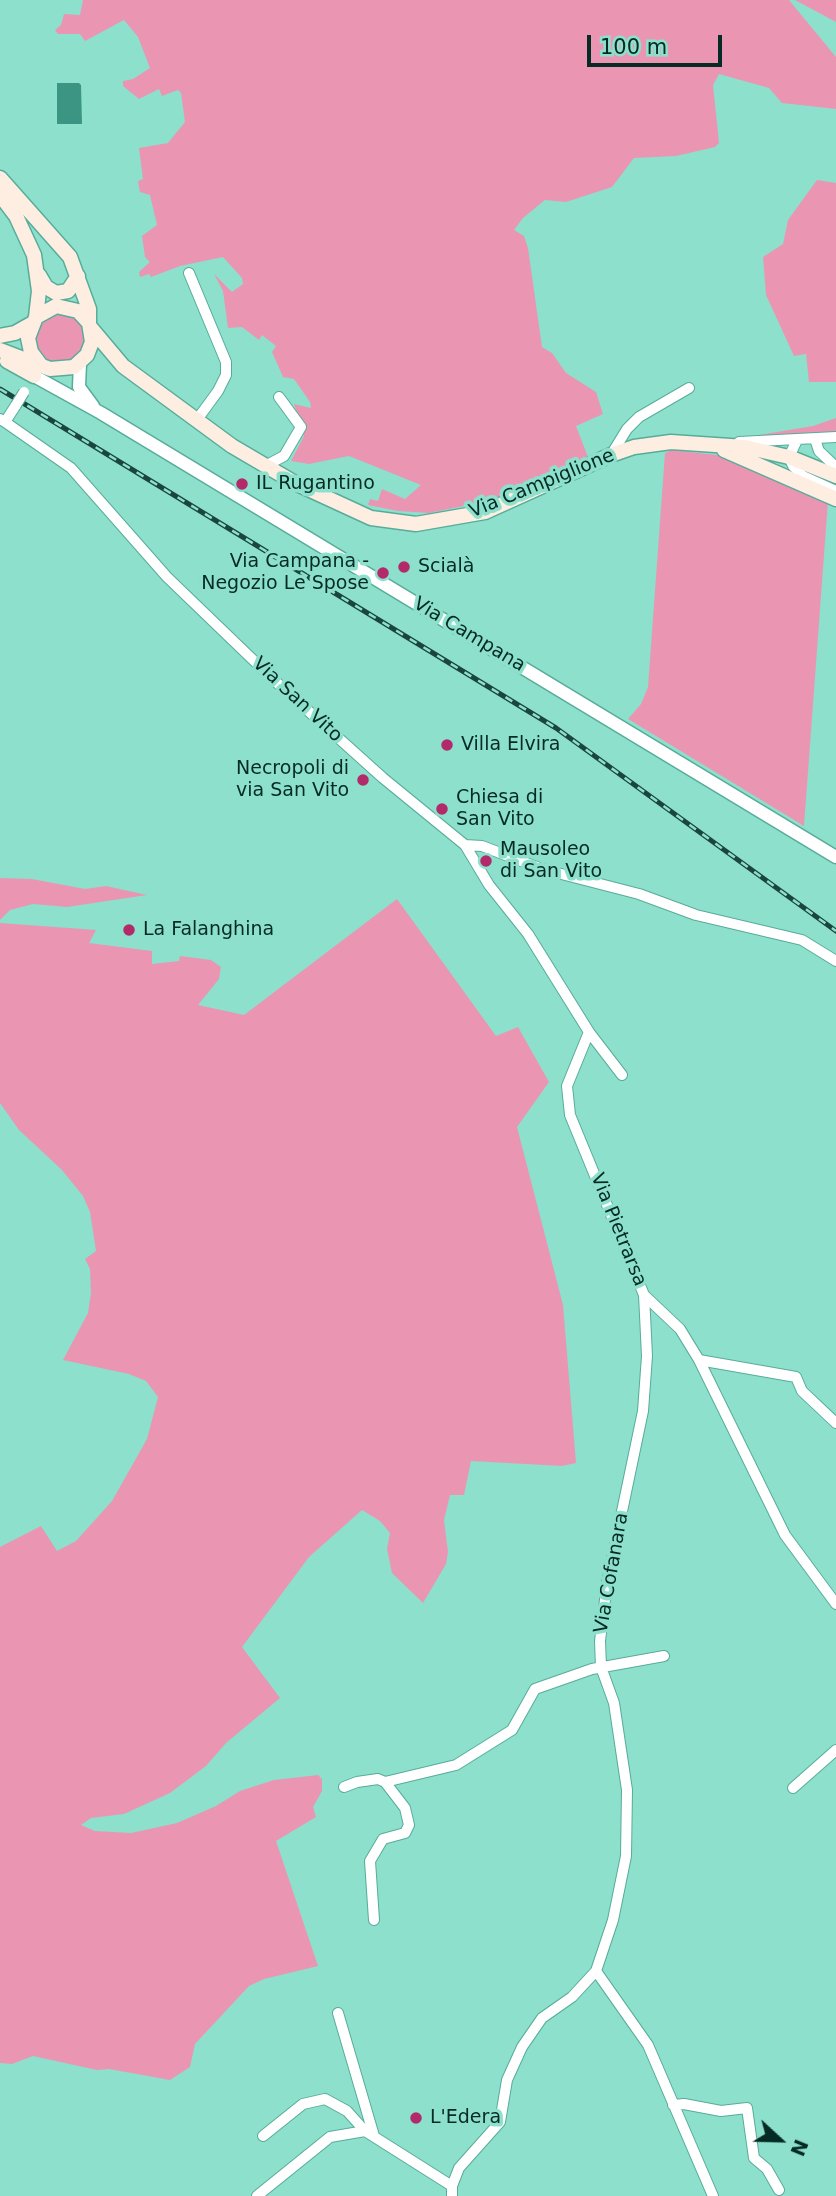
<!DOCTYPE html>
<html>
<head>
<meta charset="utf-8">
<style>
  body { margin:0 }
  #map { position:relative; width:836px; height:2196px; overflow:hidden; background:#8ce0cc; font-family:"DejaVu Sans",sans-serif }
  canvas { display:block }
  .north { position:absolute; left:745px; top:2105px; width:70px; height:70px; -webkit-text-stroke:5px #8ce0cc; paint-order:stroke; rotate:112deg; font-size:19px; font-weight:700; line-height:28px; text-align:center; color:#062b24 }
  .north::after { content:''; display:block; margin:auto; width:24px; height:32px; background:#062b24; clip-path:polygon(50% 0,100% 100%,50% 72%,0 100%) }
  .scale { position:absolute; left:587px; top:35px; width:135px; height:32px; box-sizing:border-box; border:4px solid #062b24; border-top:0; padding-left:9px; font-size:21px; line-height:24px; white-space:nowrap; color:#062b24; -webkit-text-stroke:5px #8ce0cc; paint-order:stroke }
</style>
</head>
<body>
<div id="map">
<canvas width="836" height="2196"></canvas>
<div class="north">N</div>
<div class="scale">100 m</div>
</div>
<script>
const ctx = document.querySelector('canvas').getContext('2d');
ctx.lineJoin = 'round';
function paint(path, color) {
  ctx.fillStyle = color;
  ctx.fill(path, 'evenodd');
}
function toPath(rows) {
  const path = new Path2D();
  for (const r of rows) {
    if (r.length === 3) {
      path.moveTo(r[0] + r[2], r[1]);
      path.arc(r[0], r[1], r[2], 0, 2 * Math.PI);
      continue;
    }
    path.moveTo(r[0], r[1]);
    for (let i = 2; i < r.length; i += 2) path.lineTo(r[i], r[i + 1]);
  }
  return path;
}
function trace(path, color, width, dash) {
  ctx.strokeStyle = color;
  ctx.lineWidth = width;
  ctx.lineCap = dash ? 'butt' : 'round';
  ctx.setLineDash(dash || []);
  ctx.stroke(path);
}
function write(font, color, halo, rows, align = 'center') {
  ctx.font = font + ' "DejaVu Sans",sans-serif';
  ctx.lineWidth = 7;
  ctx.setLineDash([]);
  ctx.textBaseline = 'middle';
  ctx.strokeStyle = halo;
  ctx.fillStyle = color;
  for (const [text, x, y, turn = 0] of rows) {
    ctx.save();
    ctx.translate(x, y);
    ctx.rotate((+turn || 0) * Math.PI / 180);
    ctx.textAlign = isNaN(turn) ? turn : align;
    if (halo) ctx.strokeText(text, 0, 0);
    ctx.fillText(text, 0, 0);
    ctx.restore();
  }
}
const green = toPath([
  [83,0,789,0,836,57,836,109,782,103,769,88,719,74,713,85,719,143,715,147,676,156,634,158,612,187,566,202,545,200,523,218,514,230,524,236,528,248,542,347,552,353,566,373,596,392,603,414,576,426,588,457,488,501,429,513,398,511,368,505,370,499,378,501,382,489,405,499,421,485,349,456,309,464,291,461,304,436,294,404,311,408,310,402,294,379,283,377,272,352,276,346,262,335,259,340,242,327,228,328,223,291,214,274,232,292,243,284,242,278,223,257,180,266,151,277,149,274,140,277,139,272,150,262,145,257,142,236,157,225,150,195,140,192,138,181,143,179,139,148,168,143,185,122,181,93,178,90,162,96,159,89,139,99,123,86,123,81,133,79,150,68,138,37,124,20,85,41,80,34,58,34,55,30,61,25,64,14,80,15],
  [795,0,836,0,836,22],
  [817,180,836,183,836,382,809,382,806,354,794,356,766,295,763,257,783,244,788,220],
  [60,338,26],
  [836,418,836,433,753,436,813,426],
  [672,450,725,456,828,501,804,826,628,719,641,704,648,687,665,453],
  [0,878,32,879,85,889,106,886,147,895,67,907,33,904,10,910,0,920],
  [397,899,496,1036,518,1027,549,1082,517,1127,563,1305,576,1463,562,1466,471,1461,464,1495,450,1495,444,1520,448,1552,446,1564,423,1603,392,1573,387,1549,390,1533,380,1521,362,1510,309,1557,242,1647,280,1698,226,1743,206,1766,170,1793,124,1814,91,1818,81,1825,95,1831,131,1833,177,1823,216,1806,240,1791,274,1780,318,1775,322,1779,322,1791,313,1807,316,1817,276,1841,318,1966,264,1979,249,1986,195,2044,190,2067,170,2080,109,2069,97,2070,33,2056,12,2064,0,2063,0,1547,41,1526,57,1551,76,1541,112,1501,147,1439,158,1397,146,1381,129,1374,63,1360,88,1313,91,1293,90,1269,85,1259,96,1251,90,1212,83,1196,62,1170,19,1130,0,1103,0,923,96,930,89,943,152,951,152,964,179,961,180,956,211,960,221,967,219,979,198,1005,244,1015]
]);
const water = toPath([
  [57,83,79,83,81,85,82,124,57,124]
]);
const minor = toPath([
  [189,273,226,362,226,375,218,391,196,421],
  [0,419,5,422,16,405],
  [5,422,71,468,167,577,275,681,383,778,465,845,482,846,542,869,639,894,696,915,802,940,836,961],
  [815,439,819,451,836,467],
  [797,440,789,457,793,466,803,476,836,491],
  [739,442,836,437],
  [611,455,627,429,639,417,689,388],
  [265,466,284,456,301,427,279,397],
  [465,845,489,885,528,934,589,1032,567,1086,570,1115,644,1295,680,1329,699,1360,785,1535,836,1604],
  [589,1032,622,1075],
  [699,1360,796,1377,802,1391,836,1423],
  [344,1787,357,1782,378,1779,385,1782,456,1765,512,1730,535,1689,592,1669,664,1656],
  [793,1788,836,1750],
  [374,1920,370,1861,383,1839,405,1833,409,1825,405,1808,385,1782],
  [596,1971,648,2045,713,2196],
  [338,2013,374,2136],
  [673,2105,684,2104,721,2111,747,2108,754,2158,767,2169,779,2190],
  [263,2136,303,2104,325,2099,347,2111,365,2131,452,2186],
  [257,2196,330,2137,365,2131],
  [452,2196,452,2186,459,2168,500,2122,507,2080,522,2047,542,2018,572,1997,596,1971,613,1920,626,1856,627,1790,614,1703,601,1667,600,1641,607,1583,643,1411,647,1356,644,1295]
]);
const tertiary = toPath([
  [80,363,79,387,93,406],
  [34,376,101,413,836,857]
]);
const secondary = toPath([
  [0,178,70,257,89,309,89,323],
  [0,195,16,216,34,255,39,291,36,317],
  [39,275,46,287,56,293,68,291,78,276],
  [91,328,123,366,232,446,295,483,371,518,416,524,485,512,611,455,634,447,671,442,745,447,789,457,836,476],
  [0,336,15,333,31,324],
  [0,350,50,369,74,367,87,355,92,342,89,323,78,311,56,306,36,317,28,338,31,352,40,364],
  [7,361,34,376],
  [724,450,836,499]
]);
const rail = toPath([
  [0,389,556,728,836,931]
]);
const minorBridge = toPath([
  [16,405,24,392]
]);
const markers = [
  [242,484,7,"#b32a6a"],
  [404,567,7,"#b32a6a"],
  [383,573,7,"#b32a6a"],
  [447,745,7,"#b32a6a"],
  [363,780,7,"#b32a6a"],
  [442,809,7,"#b32a6a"],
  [486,861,7,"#b32a6a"],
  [129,930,7,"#b32a6a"],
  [416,2118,7,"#b32a6a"]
];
const poiNames = [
  ["IL Rugantino",256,484],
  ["Via Campana -",369,562,"right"],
  ["Negozio Le Spose",369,584,"right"],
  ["Scialà",418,567],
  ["Villa Elvira",461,745],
  ["Necropoli di",349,769,"right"],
  ["via San Vito",349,791,"right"],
  ["Chiesa di",456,798],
  ["San Vito",456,820],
  ["Mausoleo",500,850],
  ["di San Vito",500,872],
  ["La Falanghina",143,930],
  ["L'Edera",430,2118]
];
const streetNames = [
  ["Via Campiglione",542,484,-22],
  ["Via Campana",469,635,31],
  ["Via San Vito",297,700,43],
  ["Via Pietrarsa",618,1230,68],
  ["Via Cofanara",612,1573,-80]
];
paint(green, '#ea96b3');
paint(water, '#3b9582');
trace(minor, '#58ac9a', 12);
trace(tertiary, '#58ac9a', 15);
trace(secondary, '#58ac9a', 17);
trace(minor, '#fff', 10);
trace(tertiary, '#fff', 12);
trace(secondary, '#feeee2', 14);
trace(rail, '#1a463d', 5);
trace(rail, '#8ce0cc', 2.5, [8]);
trace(minorBridge, '#58ac9a', 12, []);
trace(minorBridge, '#fff', 10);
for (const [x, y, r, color] of markers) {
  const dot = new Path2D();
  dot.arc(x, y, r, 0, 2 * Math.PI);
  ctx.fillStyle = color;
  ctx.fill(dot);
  trace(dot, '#8ce0cc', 2.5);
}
write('19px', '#062b24', '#8ce0cc', poiNames, 'left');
write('19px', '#062b24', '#8ce0cc', streetNames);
</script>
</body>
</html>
